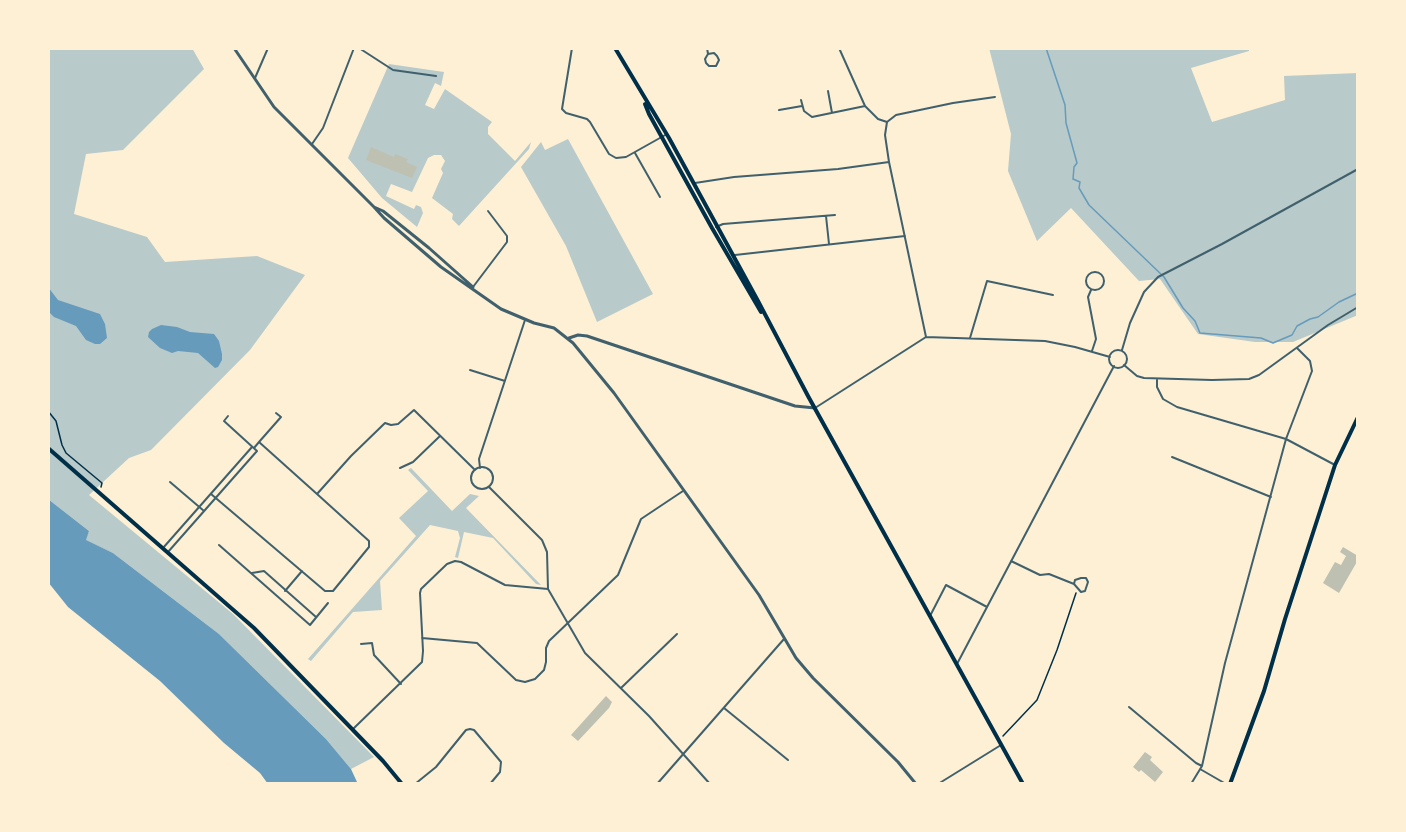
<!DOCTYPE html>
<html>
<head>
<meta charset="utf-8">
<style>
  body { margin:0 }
  #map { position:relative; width:1406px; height:832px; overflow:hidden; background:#fdf0d5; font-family:Poppins,sans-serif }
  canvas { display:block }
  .frame { position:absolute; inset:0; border:50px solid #fdf0d5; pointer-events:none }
</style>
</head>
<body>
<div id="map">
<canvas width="1406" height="832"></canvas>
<div class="frame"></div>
</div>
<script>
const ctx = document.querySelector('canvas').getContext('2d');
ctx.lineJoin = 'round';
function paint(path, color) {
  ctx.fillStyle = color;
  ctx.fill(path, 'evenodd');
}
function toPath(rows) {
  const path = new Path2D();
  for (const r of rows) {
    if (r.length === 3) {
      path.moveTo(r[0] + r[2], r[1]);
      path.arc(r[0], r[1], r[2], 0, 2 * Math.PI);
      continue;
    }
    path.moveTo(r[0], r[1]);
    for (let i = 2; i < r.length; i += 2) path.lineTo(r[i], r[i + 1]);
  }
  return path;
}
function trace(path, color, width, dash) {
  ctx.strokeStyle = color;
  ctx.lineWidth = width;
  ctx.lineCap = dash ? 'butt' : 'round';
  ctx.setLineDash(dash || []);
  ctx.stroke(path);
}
const green = toPath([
  [48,48,192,48,204,69,123,150,86,154,74,214,147,237,165,262,257,256,305,275,250,350,151,450,129,458,89,495,233,614,374,757,351,769,326,739,219,634,113,553,85,540,89,531,48,499],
  [989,48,1249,48,1249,51,1191,68,1212,122,1285,100,1284,76,1358,73,1358,315,1293,342,1255,342,1198,334,1160,279,1139,281,1071,208,1037,241,1008,171,1011,134],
  [389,64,444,72,441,86,435,83,425,105,434,109,445,89,492,122,488,127,488,134,515,161,531,142,529,149,459,226,452,219,453,214,432,198,443,173,441,169,445,161,441,155,434,155,428,158,412,192,391,184,386,196,414,209,416,205,421,207,423,213,417,227,382,198,348,158],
  [568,139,653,294,597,322,566,246,521,167,541,142,545,150],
  [411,468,452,511,470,494,479,496,466,508,541,585,536,584,493,538,464,532,458,558,455,557,460,538,458,531,430,525,380,581,382,610,353,612,311,661,308,659,416,536,399,518,428,491,408,470]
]);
const water = toPath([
  [48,287,58,300,100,314,105,324,107,338,100,344,95,344,86,340,76,326,54,317,48,311],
  [161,325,177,327,190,332,214,334,219,341,222,354,222,360,218,367,215,368,198,353,178,351,172,353,160,348,148,337,149,332,152,329],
  [48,499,89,531,86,540,113,553,219,634,326,739,351,769,357,782,364,784,268,784,260,773,224,743,160,681,68,607,48,582]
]);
const stream = toPath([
  [1046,48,1065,105,1066,123,1077,163,1074,167,1073,179,1080,182,1079,188,1089,205,1164,277,1183,308,1195,321,1200,333,1261,338,1273,343,1292,335,1297,326,1310,319,1318,317,1339,302,1358,293]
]);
const building = toPath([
  [371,147,394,157,395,154,408,159,406,162,417,167,412,178,366,160],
  [1343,547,1358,556,1358,560,1339,593,1323,583,1335,562,1341,565,1346,556,1340,552],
  [606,696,612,702,609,708,578,741,571,735],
  [1145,752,1152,757,1150,760,1163,772,1155,782,1141,770,1139,772,1133,767]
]);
const path = toPath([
  [48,49,49,48],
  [48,411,56,421,62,445,66,453,102,483,101,487],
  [1003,736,1037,700,1057,650,1076,593]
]);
const minor = toPath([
  [359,48,393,70,436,76],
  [572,48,562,109,566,113,587,119,590,122,609,154,616,158,626,157,667,134],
  [707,48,708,54,705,59,706,63,709,66,716,66,719,60,717,56,714,53,708,54],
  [839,48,865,106,878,119,887,122],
  [255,78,268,48],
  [828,91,832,113],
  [801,100,804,111,812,117,865,106],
  [779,110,802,106],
  [312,144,323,128,354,48],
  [635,153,660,197],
  [695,183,734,177,838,169,889,162],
  [826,216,829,244],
  [716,227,723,224,835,215],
  [735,255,905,236],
  [1095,281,9],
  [473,287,507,242,507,236,488,211],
  [1091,290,1088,297,1096,339,1092,351],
  [926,337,889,162,885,135,887,122,896,115,953,103,995,97],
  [970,338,987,281,1053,295],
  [1122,350,1130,323,1144,292,1158,277,1222,244,1358,169],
  [1118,359,9],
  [1124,365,1137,376,1144,378,1212,380,1249,379,1259,375,1328,325,1358,307],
  [470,370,505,381],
  [1157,379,1157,387,1163,399,1177,407,1286,439,1335,465],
  [815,408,926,337,1045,341,1075,347,1110,357],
  [259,442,281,417,276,413],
  [254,448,259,442,317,494,351,456,385,423,391,425,398,424,414,410,475,470],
  [1172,457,1271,497],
  [482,478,11],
  [400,468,413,462,440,436],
  [480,468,479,459,525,320],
  [170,482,204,511],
  [489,487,542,540,547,552,548,589,585,653,649,716,710,784],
  [211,494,325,591,333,591,369,547,369,541,317,494],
  [219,545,310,625,328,603],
  [163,548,252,447],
  [168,552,257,451,224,421,228,416],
  [1011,561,1040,575,1049,574,1074,584,1081,592,1085,591,1088,582,1086,578,1081,578,1075,580,1074,584],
  [252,573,264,571,316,617],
  [285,591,302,571],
  [930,616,946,585,987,607],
  [422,638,477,643,516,680,525,682,535,679,544,670,546,662,546,648,549,641,618,575,641,519,683,491],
  [361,644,372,643,374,655,401,684],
  [957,664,1114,366],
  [621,688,677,634],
  [1129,707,1196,763,1202,766],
  [724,708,788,760],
  [353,729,422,662,423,651,420,593,421,589,447,564,455,561,461,562,505,585,548,589],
  [1200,769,1226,784],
  [415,784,436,767,466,730,470,729,474,730,501,762,500,772,490,784],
  [657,784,784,639],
  [938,784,1001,745],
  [1191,784,1202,766,1225,663,1286,439,1312,371,1310,361,1297,348]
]);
const tertiary = toPath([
  [234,48,274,107,374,207],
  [473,287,429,248,383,211,374,207,384,218,441,267,501,309,534,323,554,328,573,343,614,393,759,595,796,658,813,678,898,762,916,784],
  [569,338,578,335,587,336,795,406,815,408]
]);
const secondary = toPath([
  [48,448,254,628,383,761,402,784],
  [1230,784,1264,691,1285,619,1335,465,1358,417]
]);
const primary = toPath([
  [615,48,669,138,758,301,808,396,1023,784],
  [645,104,649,114,712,228,761,312]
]);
paint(green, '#b9caca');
paint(water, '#669bbc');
trace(stream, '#669bbc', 1.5);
paint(building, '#bec0b2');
trace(path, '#003049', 1.5);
trace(minor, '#3f606c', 2);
trace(tertiary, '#3f606c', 3);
trace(secondary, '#003049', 4);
trace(primary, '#003049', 4);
</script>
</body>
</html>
